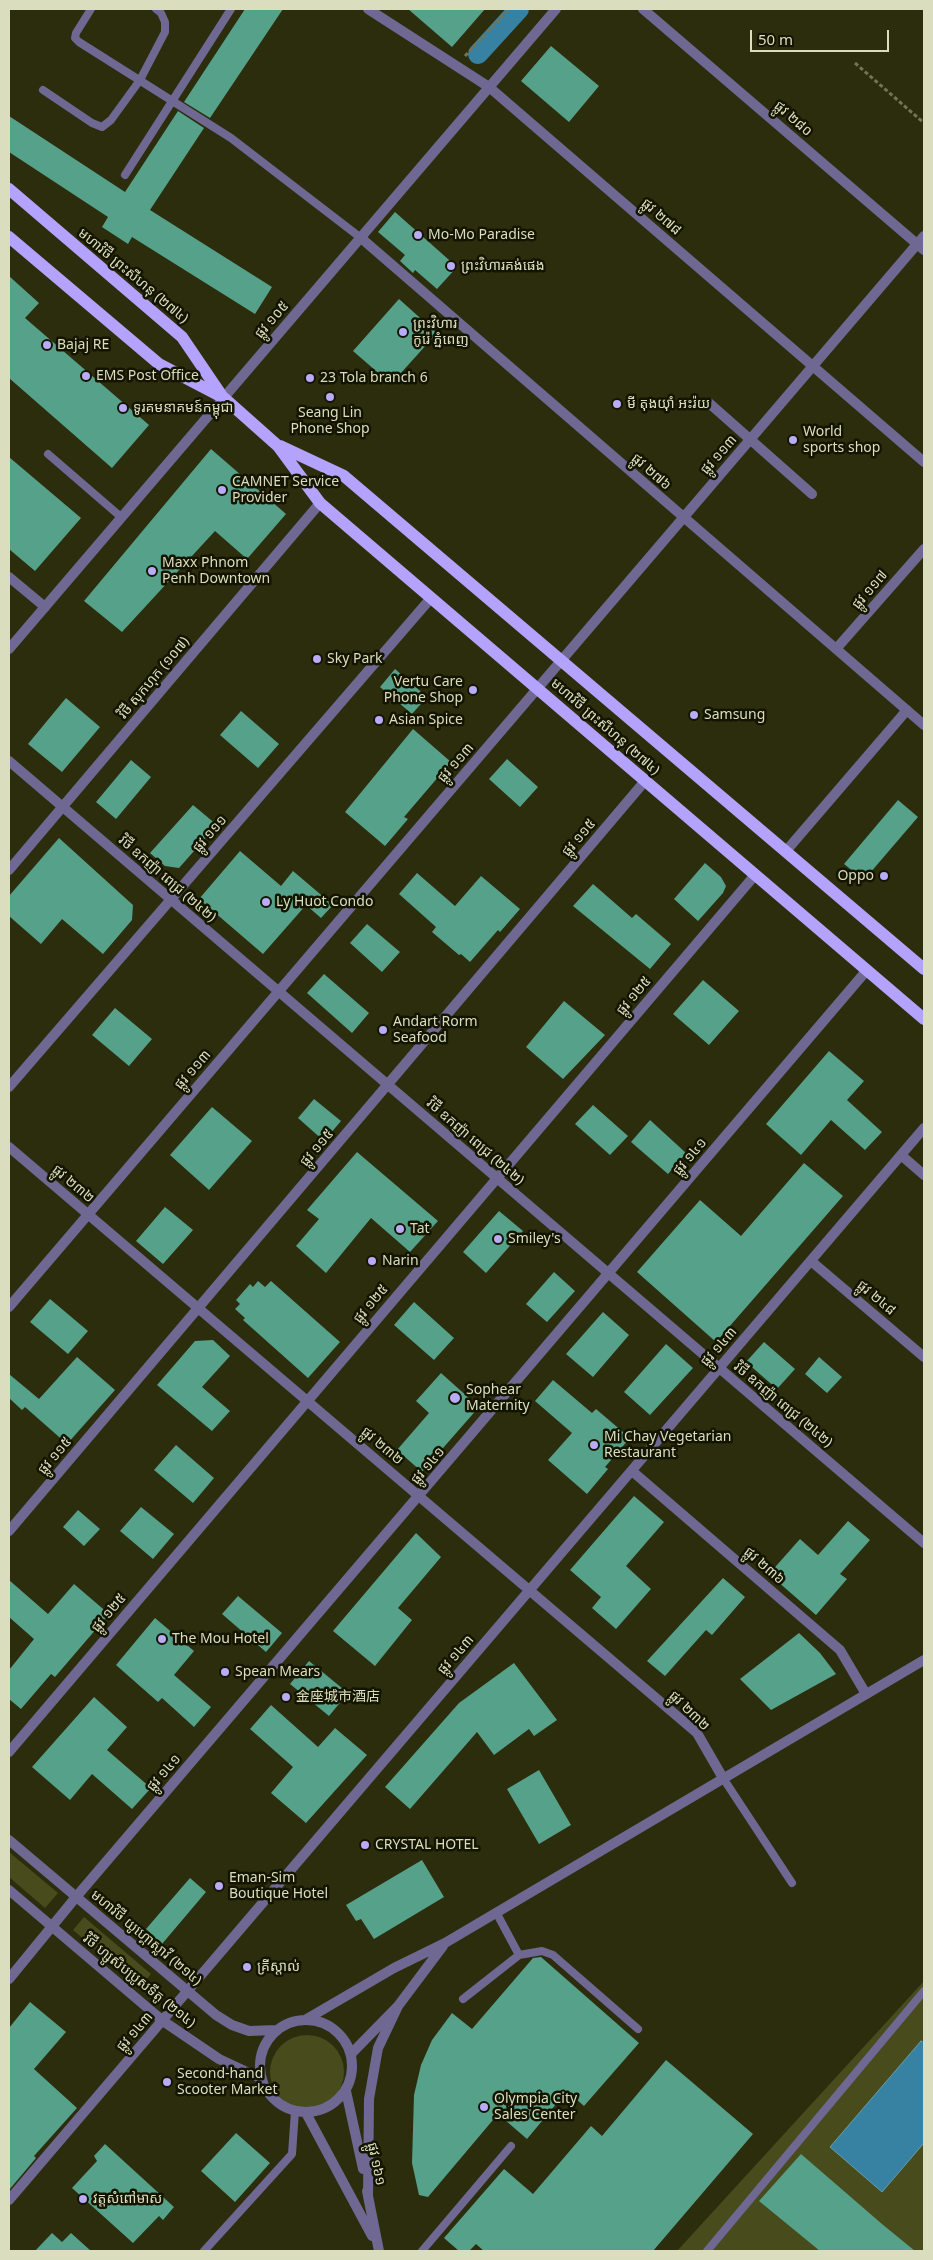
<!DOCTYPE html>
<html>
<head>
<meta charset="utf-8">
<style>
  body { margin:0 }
  #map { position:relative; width:933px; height:2260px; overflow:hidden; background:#2c2d0c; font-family:"Noto Sans",sans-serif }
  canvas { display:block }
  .frame { position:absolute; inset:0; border:10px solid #dbdebe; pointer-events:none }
  .scale { position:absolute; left:750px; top:30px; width:139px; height:22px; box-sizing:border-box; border:2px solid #dbdebe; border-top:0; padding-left:6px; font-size:15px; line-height:18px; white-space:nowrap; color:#dbdebe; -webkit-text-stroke:4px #141500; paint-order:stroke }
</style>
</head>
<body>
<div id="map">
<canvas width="933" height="2260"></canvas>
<div class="frame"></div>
<div class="scale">50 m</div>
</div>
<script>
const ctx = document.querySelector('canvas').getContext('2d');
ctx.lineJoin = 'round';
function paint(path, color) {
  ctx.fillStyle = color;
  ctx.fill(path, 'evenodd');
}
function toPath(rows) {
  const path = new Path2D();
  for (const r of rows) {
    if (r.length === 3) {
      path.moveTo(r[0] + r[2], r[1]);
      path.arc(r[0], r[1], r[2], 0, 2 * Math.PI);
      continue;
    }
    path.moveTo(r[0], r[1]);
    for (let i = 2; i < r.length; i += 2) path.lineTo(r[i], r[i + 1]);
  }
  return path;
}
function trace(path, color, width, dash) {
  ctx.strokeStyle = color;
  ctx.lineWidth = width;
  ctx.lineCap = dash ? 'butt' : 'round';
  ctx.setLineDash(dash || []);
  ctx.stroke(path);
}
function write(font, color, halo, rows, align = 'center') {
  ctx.font = font + ' "Noto Sans","Noto Sans SC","Noto Sans Khmer",sans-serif';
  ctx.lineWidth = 5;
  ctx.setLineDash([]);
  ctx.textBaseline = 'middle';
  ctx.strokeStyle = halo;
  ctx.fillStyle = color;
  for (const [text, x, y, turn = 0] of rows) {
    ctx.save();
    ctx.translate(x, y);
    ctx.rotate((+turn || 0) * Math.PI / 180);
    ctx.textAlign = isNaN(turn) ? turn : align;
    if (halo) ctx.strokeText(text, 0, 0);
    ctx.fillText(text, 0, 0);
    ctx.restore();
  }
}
const green = toPath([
  [9,1852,58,1893,45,1908,9,1877],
  [84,1917,151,1974,140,1987,73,1930],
  [924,1981,924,2251,677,2251],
  [307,2072,37]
]);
const water = toPath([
  [921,2041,924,2043,924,2143,882,2192,830,2147,921,2041]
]);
const canal = toPath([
  [478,54,519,9]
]);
const building = toPath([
  [245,9,283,9,210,118,184,102],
  [408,9,485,9,452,47],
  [551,46,599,86,569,122,521,81],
  [178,111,204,128,150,210,272,287,255,314,132,237,128,244,102,227,108,217,9,152,9,116,125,192],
  [395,212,457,267,437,289,415,270,413,273,400,261,405,255,378,232],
  [9,276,39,303,25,318,149,425,112,468,9,378],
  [399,299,437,333,391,384,353,351],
  [211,449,286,514,247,559,215,531,122,632,84,601],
  [9,457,81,518,35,571,9,549],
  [395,669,427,697,412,714,380,687],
  [66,698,100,727,62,772,28,744],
  [241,711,279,744,258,768,220,735],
  [413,729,451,762,404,817,408,819,385,846,345,812],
  [507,759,538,787,520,807,489,779],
  [131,760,151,777,116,819,96,802],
  [898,800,918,817,864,880,844,864],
  [193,805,217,825,179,868,165,866,150,853],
  [59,838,133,905,132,920,103,954,62,919,41,944,9,916,9,896],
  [240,851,281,886,293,871,333,905,321,918,306,905,263,954,199,899],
  [705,863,721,877,726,886,723,893,698,921,674,899],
  [417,873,455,906,481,876,520,909,500,932,498,930,470,962,461,954,459,955,432,932,436,927,399,894],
  [593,884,632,918,636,914,671,944,650,969,573,906],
  [367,924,400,952,382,972,350,943],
  [324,974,369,1013,352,1033,307,993],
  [703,980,739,1011,709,1045,673,1014],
  [564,1001,605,1035,563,1079,526,1047],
  [115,1008,152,1039,129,1066,92,1035],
  [829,1051,864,1081,847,1100,882,1132,865,1150,831,1120,801,1155,766,1124],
  [314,1099,341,1121,324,1141,298,1118],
  [593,1105,628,1136,610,1155,575,1124],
  [212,1107,252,1141,209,1190,170,1155],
  [650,1120,686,1153,668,1174,631,1142],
  [357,1152,438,1221,410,1252,371,1218,326,1273,296,1246,319,1219,307,1210],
  [804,1163,843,1196,716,1342,637,1272,700,1200,741,1236],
  [165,1207,193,1230,163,1264,136,1241],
  [499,1211,523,1231,486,1273,463,1252],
  [554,1272,575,1291,547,1322,526,1304],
  [258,1281,265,1287,271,1281,340,1342,308,1378,243,1320,245,1318,235,1309,240,1304,236,1300,250,1284,253,1287],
  [50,1299,88,1331,68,1354,30,1322],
  [414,1302,454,1338,434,1360,394,1325],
  [603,1312,629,1335,593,1377,566,1354],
  [213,1340,230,1356,202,1387,230,1411,212,1431,157,1385,195,1341],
  [764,1342,795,1369,777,1389,746,1362],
  [666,1344,693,1368,650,1415,624,1392],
  [77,1357,115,1390,67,1444,25,1407,22,1410,9,1398,9,1374,39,1399],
  [819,1357,842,1377,827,1393,805,1374],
  [441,1373,479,1407,422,1472,397,1450,429,1413,416,1401],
  [553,1380,592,1413,596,1409,630,1438,605,1467,608,1469,587,1494,548,1460,572,1433,535,1401],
  [176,1445,214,1478,193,1503,154,1470],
  [634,1496,664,1522,626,1566,651,1589,616,1629,592,1608,601,1597,570,1570],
  [141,1507,174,1534,153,1559,120,1531],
  [78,1510,100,1529,84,1546,63,1527],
  [848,1521,870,1540,840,1574,847,1579,816,1615,769,1574,800,1539,818,1555],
  [416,1533,441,1557,398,1608,412,1620,375,1666,333,1631],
  [723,1578,745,1597,712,1635,706,1630,665,1676,647,1661],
  [9,1580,48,1614,74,1584,109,1614,55,1677,51,1674,21,1709,9,1699,9,1670,34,1639,9,1617],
  [238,1596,282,1633,266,1652,222,1614],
  [155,1618,194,1651,174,1675,211,1707,194,1727,162,1698,158,1702,116,1665],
  [799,1633,820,1653,836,1674,771,1710,740,1679],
  [309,1661,348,1693,329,1716,290,1684],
  [514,1663,557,1720,534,1736,529,1729,494,1755,477,1732,410,1809,385,1787,459,1703],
  [94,1697,127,1727,107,1750,151,1788,132,1809,92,1774,70,1800,32,1767],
  [271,1705,318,1747,335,1728,367,1755,306,1823,271,1793,293,1767,250,1729],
  [539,1770,571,1825,539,1844,507,1789],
  [422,1860,444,1897,374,1939,361,1919,356,1921,346,1905],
  [190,1878,206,1892,162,1944,146,1929],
  [541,1957,639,2043,584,2106,567,2091,527,2139,498,2114,428,2197,419,2195,412,2163,414,2095,421,2065,432,2040,452,2013,472,2029,533,1958],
  [30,2002,66,2032,34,2069,77,2108,34,2156,36,2158,9,2190,9,2028],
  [666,2060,753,2134,653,2251,484,2251,476,2244,469,2251,459,2251,444,2238,504,2169,533,2194,591,2126,602,2136],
  [236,2133,270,2163,235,2202,201,2171],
  [105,2144,174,2207,163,2220,159,2216,133,2243,72,2188,97,2161,94,2156],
  [801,2154,882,2224,915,2251,820,2251,759,2201],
  [52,2233,62,2242,71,2233,91,2251,35,2251]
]);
const path = toPath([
  [465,56,509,9],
  [855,63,924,123]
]);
const service = toPath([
  [91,9,76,33,75,38,79,42,231,138,361,238],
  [43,90,92,123,102,127,111,120,140,80,165,32,165,22,161,13,156,9],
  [125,175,231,9],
  [48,454,121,517],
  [723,1778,792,1883],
  [496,1912,519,1955,542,1951,553,1955,638,2029],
  [463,1999,519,1955],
  [204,2251,292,2154,295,2111],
  [422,2251,511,2146],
  [707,2251,924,1991]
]);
const minor = toPath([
  [368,9,489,87,924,462],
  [643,9,924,250],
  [361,238,924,725],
  [709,403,812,494],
  [9,577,45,607],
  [836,649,924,549],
  [9,761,924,1543],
  [786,851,907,710],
  [9,870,320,503],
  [9,1087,431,598],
  [9,1147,697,1733,723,1778],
  [901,1155,924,1175],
  [811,1261,924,1357],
  [9,1307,924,236],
  [632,1471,840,1650,866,1694],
  [9,1531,645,781],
  [9,1752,755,875],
  [9,1979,76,1897,867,970],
  [9,2200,924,1128]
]);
const tertiary = toPath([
  [9,649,556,9],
  [9,1840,216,2015,232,2025,249,2031,276,2030],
  [9,1890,163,2021,219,2059,262,2079],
  [306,2066,46],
  [305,2020,394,1968,445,1943,924,1660],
  [351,2054,398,2006,443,1946],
  [346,2091,363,2169],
  [306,2113,372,2236],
  [367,2191,379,2251],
  [368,2196,369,2099,378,2048,398,2006]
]);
const primary = toPath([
  [9,189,182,337,222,396],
  [9,237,159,364,224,398,278,446,320,503,924,1019],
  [280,446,344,476,924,969]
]);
const markers = [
  [418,235,5,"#b8abf7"],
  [451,266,5,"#b8abf7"],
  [403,332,5,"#b8abf7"],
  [47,345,5,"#b8abf7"],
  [86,376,5,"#b8abf7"],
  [310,378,5,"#b8abf7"],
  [330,397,5,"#b8abf7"],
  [617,404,5,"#b8abf7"],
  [123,408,5,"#b8abf7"],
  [793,440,5,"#b8abf7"],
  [222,490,5,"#b8abf7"],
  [152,571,5,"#b8abf7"],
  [317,659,5,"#b8abf7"],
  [473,690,5,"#b8abf7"],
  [694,715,5,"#b8abf7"],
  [379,720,5,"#b8abf7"],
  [884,876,5,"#b8abf7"],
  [266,902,5,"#b8abf7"],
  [383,1030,5,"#b8abf7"],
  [400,1229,5,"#b8abf7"],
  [498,1239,5,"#b8abf7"],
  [372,1261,5,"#b8abf7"],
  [455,1398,6,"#b8abf7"],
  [594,1445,5,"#b8abf7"],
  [162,1639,5,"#b8abf7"],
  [225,1672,5,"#b8abf7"],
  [286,1697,5,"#b8abf7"],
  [365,1845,5,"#b8abf7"],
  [219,1886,5,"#b8abf7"],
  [247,1967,5,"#b8abf7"],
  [167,2082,5,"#b8abf7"],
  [484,2107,5,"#b8abf7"],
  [83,2199,5,"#b8abf7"]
];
const streetNames = [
  ["ផ្លូវ ២៨០",793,119,41],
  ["ផ្លូវ ២៧៨",661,217,41],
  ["មហាវិថី ព្រះសីហនុ (២៧៤)",133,276,40],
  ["ផ្លូវ ១០៥",272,320,-49],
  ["ផ្លូវ ១១៣",719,455,-49],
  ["ផ្លូវ ២៧៦",651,472,41],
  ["ផ្លូវ ១១៧",870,590,-49],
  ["វិថី សុកហុក (១០៧)",154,678,-50],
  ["មហាវិថី ព្រះសីហនុ (២៧៤)",605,727,41],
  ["ផ្លូវ ១១៣",456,763,-49],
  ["ផ្លូវ ១១១",210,834,-49],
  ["ផ្លូវ ១១៥",579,838,-50],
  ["វិថី ឧកញ៉ា ពេជ្រ (២៤២)",167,879,41],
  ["ផ្លូវ ១២៥",634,996,-50],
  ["ផ្លូវ ១១៣",193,1070,-49],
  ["វិថី ឧកញ៉ា ពេជ្រ (២៤២)",475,1142,41],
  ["ផ្លូវ ១១៥",317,1148,-50],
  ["ផ្លូវ ១៤១",690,1157,-50],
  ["ផ្លូវ ២៣២",73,1184,40],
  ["ផ្លូវ ២៤៨",876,1298,40],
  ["ផ្លូវ ១២៥",371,1304,-50],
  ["ផ្លូវ ១៤៣",719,1347,-49],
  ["វិថី ឧកញ៉ា ពេជ្រ (២៤២)",783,1405,40],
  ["ផ្លូវ ២៣២",382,1446,40],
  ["ផ្លូវ ១១៥",55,1456,-50],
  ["ផ្លូវ ១៤១",428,1466,-50],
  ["ផ្លូវ ២៣៦",764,1566,41],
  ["ផ្លូវ ១២៥",109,1613,-50],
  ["ផ្លូវ ១៤៣",456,1655,-49],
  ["ផ្លូវ ២៣២",689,1711,44],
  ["ផ្លូវ ១៤១",164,1773,-49],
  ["មហាវិថី យូហ្គោស្លាវី (២១៤)",146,1938,40],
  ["វិថី ហ្សូសិបប្រូសទីតូ (២១៤)",139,1981,39],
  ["ផ្លូវ ១៤៣",135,2032,-49],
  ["ផ្លូវ ១៦១",376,2164,78]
];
const poiNames = [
  ["Mo-Mo Paradise",428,235],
  ["ព្រះវិហារគង់ផេង",461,266],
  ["ព្រះវិហារ",413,324],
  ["កូរ៉េ ភ្នំពេញ",413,340],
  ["Bajaj RE",57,345],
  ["EMS Post Office",96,376],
  ["23 Tola branch 6",320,378],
  ["មី តុងយ៉ាំ អះរ៉យ",627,404],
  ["ទូរគមនាគមន៍កម្ពុជា",133,408],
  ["Seang Lin",330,413,"center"],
  ["Phone Shop",330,429,"center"],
  ["World",803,432],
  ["sports shop",803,448],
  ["CAMNET Service",232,482],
  ["Provider",232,498],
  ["Maxx Phnom",162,563],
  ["Penh Downtown",162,579],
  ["Sky Park",327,659],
  ["Vertu Care",463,682,"right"],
  ["Phone Shop",463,698,"right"],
  ["Samsung",704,715],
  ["Asian Spice",389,720],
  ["Oppo",874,876,"right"],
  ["Ly Huot Condo",276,902],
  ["Andart Rorm",393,1022],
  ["Seafood",393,1038],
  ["Tat",410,1229],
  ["Smiley's",508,1239],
  ["Narin",382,1261],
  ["Sophear",466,1390],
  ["Maternity",466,1406],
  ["Mi Chay Vegetarian",604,1437],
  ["Restaurant",604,1453],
  ["The Mou Hotel",172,1639],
  ["Spean Mears",235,1672],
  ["金座城市酒店",296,1697],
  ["CRYSTAL HOTEL",375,1845],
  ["Eman-Sim",229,1878],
  ["Boutique Hotel",229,1894],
  ["គ្រីស្តាល់",257,1967],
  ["Second-hand",177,2074],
  ["Scooter Market",177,2090],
  ["Olympia City",494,2099],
  ["Sales Center",494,2115],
  ["វត្តសំពៅមាស",93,2199]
];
paint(green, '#484b1b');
paint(water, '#3781a3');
trace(water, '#689dab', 1);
trace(canal, '#3781a3', 20);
paint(building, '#55a18a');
trace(path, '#747555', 3, [4, 2.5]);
trace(service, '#6f6893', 8);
trace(minor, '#6f6893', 10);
trace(tertiary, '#6f6893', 10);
trace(primary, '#b4a3fc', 12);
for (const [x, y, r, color] of markers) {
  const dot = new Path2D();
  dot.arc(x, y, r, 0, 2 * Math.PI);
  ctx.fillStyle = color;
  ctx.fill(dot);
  trace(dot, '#141500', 2);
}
write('14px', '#dbdebe', '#141500', streetNames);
write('14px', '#dbdebe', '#141500', poiNames, 'left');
</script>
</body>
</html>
